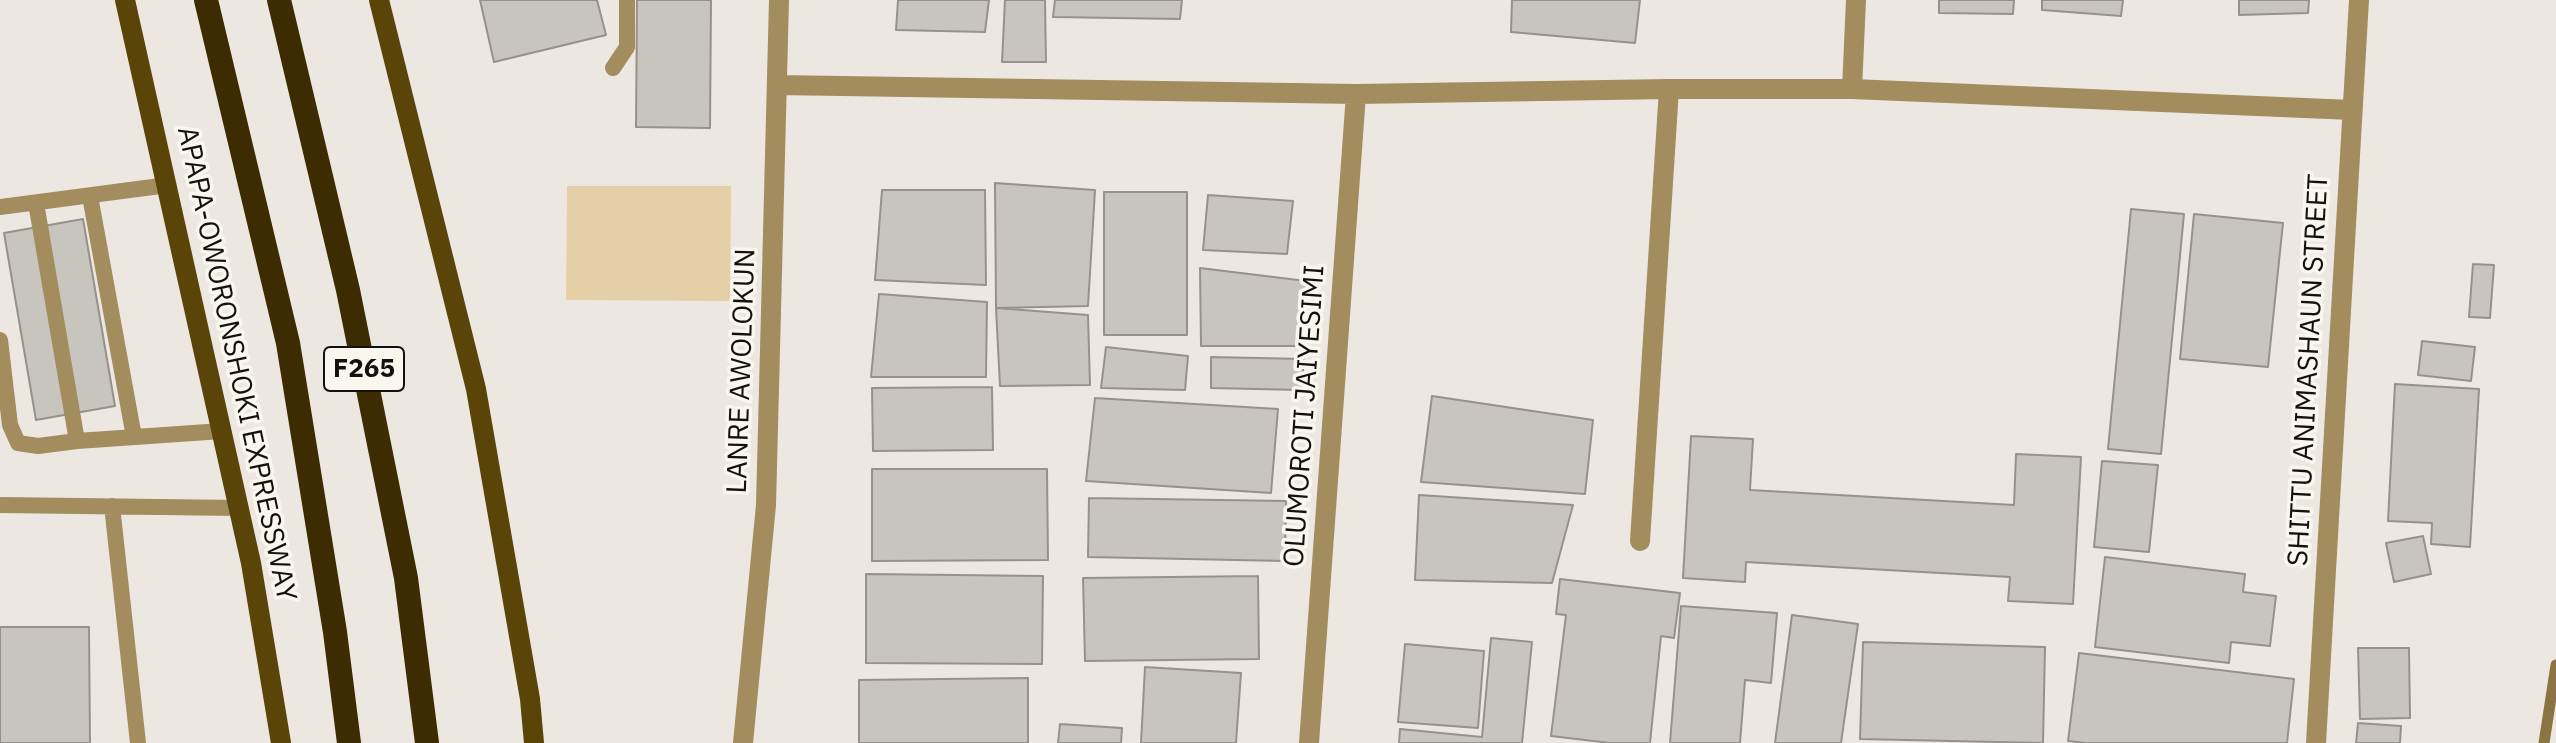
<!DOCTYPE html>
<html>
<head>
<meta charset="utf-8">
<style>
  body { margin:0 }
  canvas { display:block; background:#ece8e1 }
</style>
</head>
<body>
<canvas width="2556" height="743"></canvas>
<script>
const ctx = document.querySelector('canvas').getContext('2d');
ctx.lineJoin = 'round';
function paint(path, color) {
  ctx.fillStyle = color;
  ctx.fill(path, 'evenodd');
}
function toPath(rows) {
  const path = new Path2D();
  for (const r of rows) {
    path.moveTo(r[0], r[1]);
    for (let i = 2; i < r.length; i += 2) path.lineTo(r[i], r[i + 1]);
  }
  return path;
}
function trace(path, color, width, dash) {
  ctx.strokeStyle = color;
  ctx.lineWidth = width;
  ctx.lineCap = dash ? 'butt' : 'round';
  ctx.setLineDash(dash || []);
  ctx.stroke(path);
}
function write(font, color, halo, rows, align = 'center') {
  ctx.font = font + ' "IBM Plex Sans",sans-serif';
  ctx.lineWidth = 7;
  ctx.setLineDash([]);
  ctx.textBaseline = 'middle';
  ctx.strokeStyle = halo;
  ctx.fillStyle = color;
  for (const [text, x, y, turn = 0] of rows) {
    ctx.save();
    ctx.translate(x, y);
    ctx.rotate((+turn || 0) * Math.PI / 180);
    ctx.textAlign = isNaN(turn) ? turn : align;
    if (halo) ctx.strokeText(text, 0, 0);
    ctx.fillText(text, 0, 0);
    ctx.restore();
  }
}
const green = toPath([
  [567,186,731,186,730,301,566,300]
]);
const stream = toPath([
  [2544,743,2556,665]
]);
const building = toPath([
  [480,0,597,0,606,35,494,62,480,0],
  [637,0,711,0,710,128,636,127,637,0],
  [898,0,989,0,985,32,896,30,898,0],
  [1005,0,1045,0,1046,62,1002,62,1005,0],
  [1055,0,1182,0,1180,19,1053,17,1055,0],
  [1512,0,1640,0,1635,43,1511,32,1512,0],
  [1939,0,2014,0,2013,14,1939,13,1939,0],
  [2042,0,2123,0,2121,16,2042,10,2042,0],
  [2239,0,2309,0,2308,13,2239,15,2239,0],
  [995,183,1095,190,1088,306,996,308,995,183],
  [882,190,985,190,986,285,875,280,882,190],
  [1104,192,1187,192,1187,335,1104,335,1104,192],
  [1208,195,1293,201,1287,254,1203,250,1208,195],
  [2131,209,2184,214,2161,454,2108,449,2131,209],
  [2194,214,2283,223,2268,367,2180,359,2194,214],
  [83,219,115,406,36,420,4,233,83,219],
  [2473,264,2494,265,2490,318,2469,317,2473,264],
  [1200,268,1306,281,1303,346,1201,346,1200,268],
  [879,294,987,302,986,377,871,377,879,294],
  [996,308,1088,315,1090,385,1000,386,996,308],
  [2422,341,2475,347,2471,381,2418,375,2422,341],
  [1106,347,1188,356,1185,390,1101,388,1106,347],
  [1211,357,1304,359,1301,390,1211,388,1211,357],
  [2395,384,2479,389,2470,547,2431,544,2432,523,2388,521,2395,384],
  [992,387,993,450,873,451,872,388,992,387],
  [1432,396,1593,420,1585,494,1421,482,1432,396],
  [1095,398,1278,409,1271,493,1086,481,1095,398],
  [1691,436,1753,439,1750,490,2014,505,2016,454,2081,457,2073,604,2008,601,2010,577,1746,562,1745,582,1683,578,1691,436],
  [2102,461,2158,465,2149,552,2094,547,2102,461],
  [872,469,1047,469,1048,560,872,561,872,469],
  [1419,495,1573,505,1552,583,1415,580,1419,495],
  [1089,498,1286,501,1285,561,1088,557,1089,498],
  [2423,536,2431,574,2394,582,2386,543,2423,536],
  [2105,557,2245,574,2243,592,2276,596,2270,646,2231,642,2229,663,2095,647,2105,557],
  [866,574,1043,576,1042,664,866,663,866,574],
  [1258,576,1259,659,1085,661,1083,578,1258,576],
  [1560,579,1680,593,1674,638,1661,636,1650,743,1610,743,1551,736,1566,615,1556,614,1560,579],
  [1681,606,1777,613,1771,683,1745,680,1740,743,1670,743,1681,606],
  [1792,615,1858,624,1841,743,1775,743,1792,615],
  [0,627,89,627,90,743,0,743,0,627],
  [1491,638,1532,642,1522,743,1399,743,1400,729,1482,737,1491,638],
  [1863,642,2045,647,2043,743,1860,739,1863,642],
  [1405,644,1484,651,1478,728,1398,722,1405,644],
  [2358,648,2409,648,2410,718,2360,719,2358,648],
  [2079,653,2294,679,2287,743,2086,743,2068,741,2079,653],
  [1145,667,1241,673,1236,743,1141,743,1145,667],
  [1028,678,1028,743,859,743,859,680,1028,678],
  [2358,723,2401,726,2400,743,2356,743,2358,723],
  [1060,724,1122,728,1121,743,1058,743,1060,724]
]);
const service = toPath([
  [613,68,627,47,627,0],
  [90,196,134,437],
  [36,203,77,441],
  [0,207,168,185],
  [0,340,10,425,18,443,38,446,77,441,222,431],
  [0,505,239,508],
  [112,506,138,743]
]);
const minor = toPath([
  [777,85,1356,94,1669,89,1852,89,2352,110],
  [1852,89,1856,0],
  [1640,541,1669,89],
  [743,743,766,505,779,0],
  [1309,743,1356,94],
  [2316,743,2359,0]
]);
const primary = toPath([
  [125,0,251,563,281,743],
  [379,0,476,389,530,699,534,743]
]);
const motorway = toPath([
  [206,0,288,343,335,632,349,743],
  [279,0,348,290,406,578,427,743]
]);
const shields = [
  [364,369,80]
];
const shieldNames = [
  ["F265",364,369]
];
const streetNames = [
  ["APAPA-OWORONSHOKI EXPRESSWAY",236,364,78],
  ["SHITTU ANIMASHAUN STREET",2309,370,-87],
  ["LANRE AWOLOKUN",742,371,-88],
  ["OLUMOROTI JAIYESIMI",1305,416,-86]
];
paint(green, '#e4cfa6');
trace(stream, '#8a7444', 11);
paint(building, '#c8c5be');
trace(building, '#95928b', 2);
trace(service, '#a38c5e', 16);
trace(minor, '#a38c5e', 20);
trace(primary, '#5b4408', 20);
trace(motorway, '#3d2c02', 24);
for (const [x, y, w] of shields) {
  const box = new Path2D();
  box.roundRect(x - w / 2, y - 22, w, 44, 6);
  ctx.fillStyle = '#f9f6ee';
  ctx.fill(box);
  trace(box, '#12110f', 2);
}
write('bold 26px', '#12110f', null, shieldNames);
write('28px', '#12110f', '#f9f6ee', streetNames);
</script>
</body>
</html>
